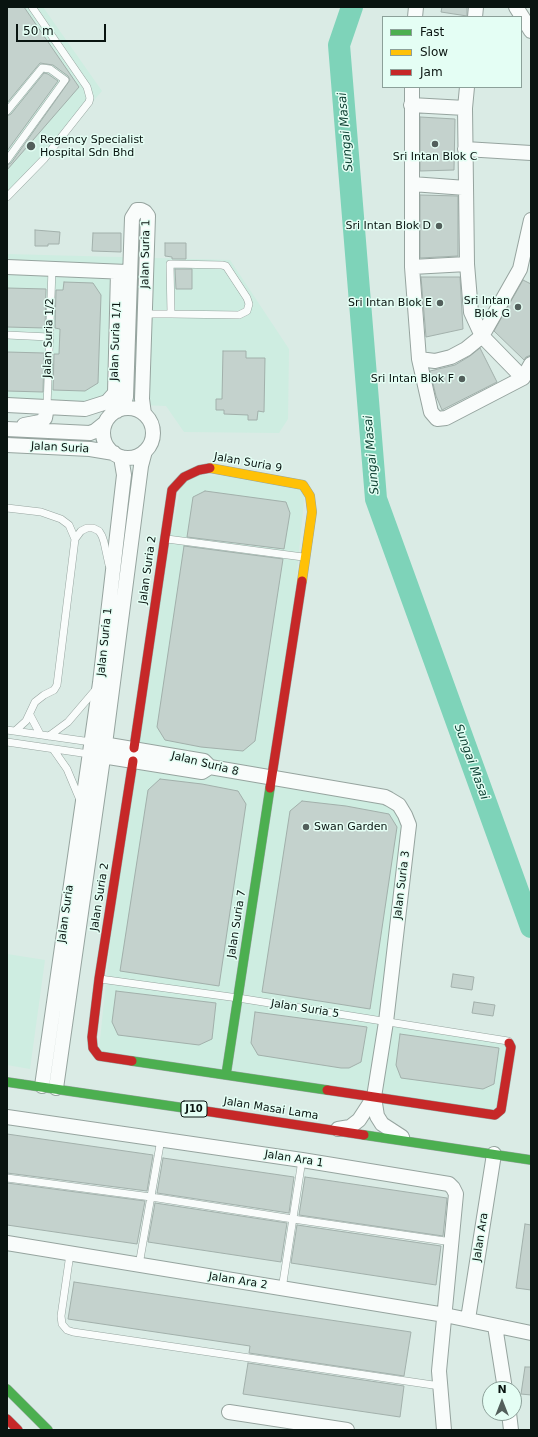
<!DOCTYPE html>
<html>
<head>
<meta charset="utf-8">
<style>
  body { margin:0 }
  #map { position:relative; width:538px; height:1437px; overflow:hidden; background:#daebe5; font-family:"DejaVu Sans",sans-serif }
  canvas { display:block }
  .frame { position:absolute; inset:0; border:8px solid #091410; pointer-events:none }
  .legend { position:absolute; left:382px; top:16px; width:140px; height:72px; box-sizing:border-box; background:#e4fef4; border:1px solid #8ca099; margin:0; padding:5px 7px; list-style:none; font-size:12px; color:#091410 }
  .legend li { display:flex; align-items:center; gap:8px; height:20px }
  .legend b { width:20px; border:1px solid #8ca099 }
  .north { position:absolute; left:482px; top:1381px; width:40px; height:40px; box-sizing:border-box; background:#e4fef4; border:1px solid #8ca099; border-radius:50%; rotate:0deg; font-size:11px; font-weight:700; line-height:16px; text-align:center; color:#091410 }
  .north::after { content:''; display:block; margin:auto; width:14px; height:18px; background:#525f5b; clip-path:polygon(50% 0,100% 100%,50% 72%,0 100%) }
  .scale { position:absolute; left:16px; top:24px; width:90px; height:18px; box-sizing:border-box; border:2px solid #091410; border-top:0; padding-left:5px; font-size:12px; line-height:14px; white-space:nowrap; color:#091410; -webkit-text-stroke:3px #e4fef4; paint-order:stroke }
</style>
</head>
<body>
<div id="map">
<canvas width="538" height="1437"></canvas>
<div class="frame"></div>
<ul class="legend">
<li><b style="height:5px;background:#4caf50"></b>Fast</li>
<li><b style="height:5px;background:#ffc107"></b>Slow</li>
<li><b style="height:5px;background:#c62828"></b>Jam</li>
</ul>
<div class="north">N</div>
<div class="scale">50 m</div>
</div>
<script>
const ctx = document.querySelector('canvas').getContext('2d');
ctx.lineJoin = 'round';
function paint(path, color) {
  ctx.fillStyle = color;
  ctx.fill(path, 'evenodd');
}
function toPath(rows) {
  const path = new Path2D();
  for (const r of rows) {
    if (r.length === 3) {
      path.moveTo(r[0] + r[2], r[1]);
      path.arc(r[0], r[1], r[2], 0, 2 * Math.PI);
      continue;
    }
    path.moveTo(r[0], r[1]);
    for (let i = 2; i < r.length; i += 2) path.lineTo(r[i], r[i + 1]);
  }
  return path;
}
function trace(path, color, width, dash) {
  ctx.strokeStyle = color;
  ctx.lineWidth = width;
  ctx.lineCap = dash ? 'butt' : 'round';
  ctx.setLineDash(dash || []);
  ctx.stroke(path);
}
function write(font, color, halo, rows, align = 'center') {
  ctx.font = font + ' "DejaVu Sans",sans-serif';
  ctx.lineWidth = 3;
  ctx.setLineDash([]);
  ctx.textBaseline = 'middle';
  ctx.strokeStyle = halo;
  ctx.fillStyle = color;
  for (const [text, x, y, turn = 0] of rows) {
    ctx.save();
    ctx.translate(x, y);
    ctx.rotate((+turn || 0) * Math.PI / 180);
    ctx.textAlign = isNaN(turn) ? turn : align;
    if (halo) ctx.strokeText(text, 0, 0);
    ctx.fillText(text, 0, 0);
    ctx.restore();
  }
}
const built = toPath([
  [7,7,43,7,102,91,7,200],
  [7,254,230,260,289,349,288,419,279,433,184,432,166,406,7,400],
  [183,474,306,480,277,775,393,794,410,814,390,1020,509,1037,505,1112,98,1059,131,741],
  [7,954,45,960,30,1069,7,1065]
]);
const river = toPath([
  [352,7,339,45,376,499,531,927]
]);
const building = toPath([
  [7,7,24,7,79,87,7,170,7,165,11,163,70,80,68,76,53,65,40,63,7,103,7,7],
  [442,7,467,7,467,16,441,12,442,7],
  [44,73,48,74,58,81,7,151,7,116,11,114,44,73],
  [420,117,455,119,454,170,420,171,420,117],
  [420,195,458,196,458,256,420,258,420,195],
  [35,230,60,232,59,244,48,244,48,246,35,246,35,230],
  [93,233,121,233,121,252,92,251,93,233],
  [165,243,186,243,186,259,172,259,172,257,165,256,165,243],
  [175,269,192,269,192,289,176,289,175,269],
  [421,277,460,277,463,329,426,337,421,277],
  [523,280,531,284,531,355,526,357,524,360,494,331,523,280],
  [64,282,93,283,101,295,98,383,85,391,53,390,54,354,59,354,60,329,55,328,56,290,63,290,64,282],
  [7,288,46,289,45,328,7,327,7,288],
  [480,348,497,382,442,410,436,396,430,371,455,365,470,356,480,348],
  [223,351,246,351,246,358,265,358,264,412,258,411,257,420,248,420,248,415,224,414,224,410,216,410,216,399,222,399,223,351],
  [7,352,44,353,43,392,7,391,7,352],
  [205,491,286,502,290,513,284,549,187,537,193,497,205,491],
  [184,546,283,559,255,741,243,751,201,747,165,740,157,727,184,546],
  [160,779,202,784,238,791,246,804,219,986,120,971,148,790,160,779],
  [302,801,346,806,389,814,397,827,370,1009,262,992,290,811,302,801],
  [453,974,474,977,472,990,451,987,453,974],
  [116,991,216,1003,212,1039,199,1045,118,1035,112,1022,116,991],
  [474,1002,495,1005,493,1016,472,1013,474,1002],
  [255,1012,367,1027,361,1062,349,1068,341,1068,258,1055,251,1043,255,1012],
  [400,1034,499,1048,494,1084,483,1089,401,1078,396,1065,400,1034],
  [7,1134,153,1155,147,1191,7,1173,7,1134],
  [163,1158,294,1177,289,1213,157,1193,163,1158],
  [305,1177,447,1198,443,1236,299,1215,305,1177],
  [7,1183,145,1201,137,1244,7,1225,7,1183],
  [155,1203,287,1223,281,1262,148,1242,155,1203],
  [525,1224,531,1225,531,1290,516,1288,525,1224],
  [297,1225,441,1246,436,1285,291,1263,297,1225],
  [74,1282,411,1332,404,1376,249,1353,250,1346,68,1319,74,1282],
  [248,1363,404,1386,400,1417,243,1394,248,1363],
  [525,1367,531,1367,531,1395,521,1394,525,1367]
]);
const lane = toPath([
  [7,111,42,68,50,69,65,80,7,160],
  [7,197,44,159,89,102,90,98,87,87,32,7],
  [144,314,171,314,239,315,247,311,249,304,247,298,226,266,222,265,172,264,170,264,171,314],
  [7,335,49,337],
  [47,407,52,269],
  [7,508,41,512,61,519,69,525,75,539,57,685,54,690,44,695,35,702,26,721,15,731],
  [75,539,81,531,87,528,93,528,99,531,102,536,104,542,109,565],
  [167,539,303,557],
  [30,715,40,734],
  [7,730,91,742],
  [49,736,68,722,97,688],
  [7,742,89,754],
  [53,749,67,769,80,800],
  [100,979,238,998,508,1041],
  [7,1178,151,1197,293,1219,452,1242],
  [70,1254,61,1316,62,1324,67,1330,73,1332,440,1386],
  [139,1265,161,1139],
  [282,1289,302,1160]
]);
const street = toPath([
  [516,7,531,31],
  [415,17,416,7],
  [475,17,476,7],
  [412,87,412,267,419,359,431,412,437,419,446,418,523,378,531,364],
  [467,87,465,108,467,264,471,312,482,336,523,378],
  [411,105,465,108],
  [465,149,531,153],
  [412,184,466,188],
  [7,267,127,272],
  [412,267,467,264],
  [419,359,435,361,451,357,466,349,482,336,520,269,531,220],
  [7,405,85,409,107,402,115,393,118,272],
  [128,433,25],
  [117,411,124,403,126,397,132,218,137,210,141,210,145,212,148,216,142,399,144,414],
  [24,425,40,422,43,420,45,418,47,407],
  [7,429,90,433,95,431,105,423],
  [7,445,90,449,114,453],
  [91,742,204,761,210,767,385,797,389,799,399,805,405,815,409,825,408,833,386,1022,374,1097,377,1116,382,1124,402,1137],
  [96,755,202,772,210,767],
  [42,1086,100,683,124,475,121,457],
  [56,1088,105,744,141,466,145,451],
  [7,1117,302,1160,449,1184,453,1188,456,1194,439,1371,444,1430],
  [338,1129,350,1127,359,1120,374,1097],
  [7,1243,445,1315,531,1333],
  [468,1319,494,1154],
  [495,1326,505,1389],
  [229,1412,347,1430],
  [509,1413,511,1430]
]);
const fast = toPath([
  [132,1061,327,1090],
  [226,1075,270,788],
  [7,1082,205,1111],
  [364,1135,531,1160],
  [7,1389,48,1430]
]);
const slow = toPath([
  [210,468,303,485,310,496,312,512,302,581]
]);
const jam = toPath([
  [134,748,172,490,184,477,199,470,210,468],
  [270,788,302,581],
  [132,1061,99,1056,93,1048,92,1037,99,979,133,761],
  [327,1090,495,1115,501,1110,511,1047,509,1043],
  [205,1111,364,1135],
  [7,1419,18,1430]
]);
const markers = [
  [435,144,4,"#525f5b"],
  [31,146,5,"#525f5b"],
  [439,226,4,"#525f5b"],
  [440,303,4,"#525f5b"],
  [518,307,4,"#525f5b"],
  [462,379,4,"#525f5b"],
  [306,827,4,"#525f5b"]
];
const shields = [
  [194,1109,26]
];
const shieldNames = [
  ["J10",194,1109]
];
const poiNames = [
  ["Regency Specialist",40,140,"left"],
  ["Hospital Sdn Bhd",40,153,"left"],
  ["Sri Intan Blok C",435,157,"center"],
  ["Sri Intan Blok D",431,226],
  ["Sri Intan",510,301],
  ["Blok G",510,314],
  ["Sri Intan Blok E",432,303],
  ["Sri Intan Blok F",454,379],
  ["Swan Garden",314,827,"left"]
];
const streetNames = [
  ["Jalan Suria 1",146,254,-89],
  ["Jalan Suria 1/2",49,338,-88],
  ["Jalan Suria 1/1",116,341,-88],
  ["Jalan Suria",60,448,3],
  ["Jalan Suria 9",248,463,10],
  ["Jalan Suria 2",148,570,-82],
  ["Jalan Suria 1",105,642,-84],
  ["Jalan Suria 8",205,764,14],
  ["Jalan Suria 3",402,885,-83],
  ["Jalan Suria 2",100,897,-81],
  ["Jalan Suria",66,914,-82],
  ["Jalan Suria 7",237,924,-81],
  ["Jalan Suria 5",305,1009,9],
  ["Jalan Masai Lama",271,1109,9],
  ["Jalan Ara 1",294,1159,9],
  ["Jalan Ara",481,1237,-81],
  ["Jalan Ara 2",238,1281,9]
];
const waterNames = [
  ["Sungai Masai",346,132,-95],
  ["Sungai Masai",372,455,-95],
  ["Sungai Masai",471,762,70]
];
paint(built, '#ceede1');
trace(river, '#7ed3b9', 22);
paint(building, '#c4d2cd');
trace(building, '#a2b0ab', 1);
trace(lane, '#96a49f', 8);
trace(street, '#96a49f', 16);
trace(fast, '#96a49f', 10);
trace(slow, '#96a49f', 10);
trace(jam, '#96a49f', 10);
trace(lane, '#f9fcfb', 7);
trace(street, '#f9fcfb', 14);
trace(fast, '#4caf50', 9);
trace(slow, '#ffc107', 9);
trace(jam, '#c62828', 9);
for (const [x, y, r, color] of markers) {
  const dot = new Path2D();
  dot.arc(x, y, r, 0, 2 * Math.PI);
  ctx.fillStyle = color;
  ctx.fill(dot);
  trace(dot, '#e4fef4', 1.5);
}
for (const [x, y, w] of shields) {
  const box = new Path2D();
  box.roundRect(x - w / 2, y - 8, w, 16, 3);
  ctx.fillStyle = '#e4fef4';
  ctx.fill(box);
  trace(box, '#091410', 1);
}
write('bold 10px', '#091410', null, shieldNames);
write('11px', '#091410', '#e4fef4', poiNames, 'right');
write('11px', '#091410', '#e4fef4', streetNames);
write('italic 12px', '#104335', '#e4fef4', waterNames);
</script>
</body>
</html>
